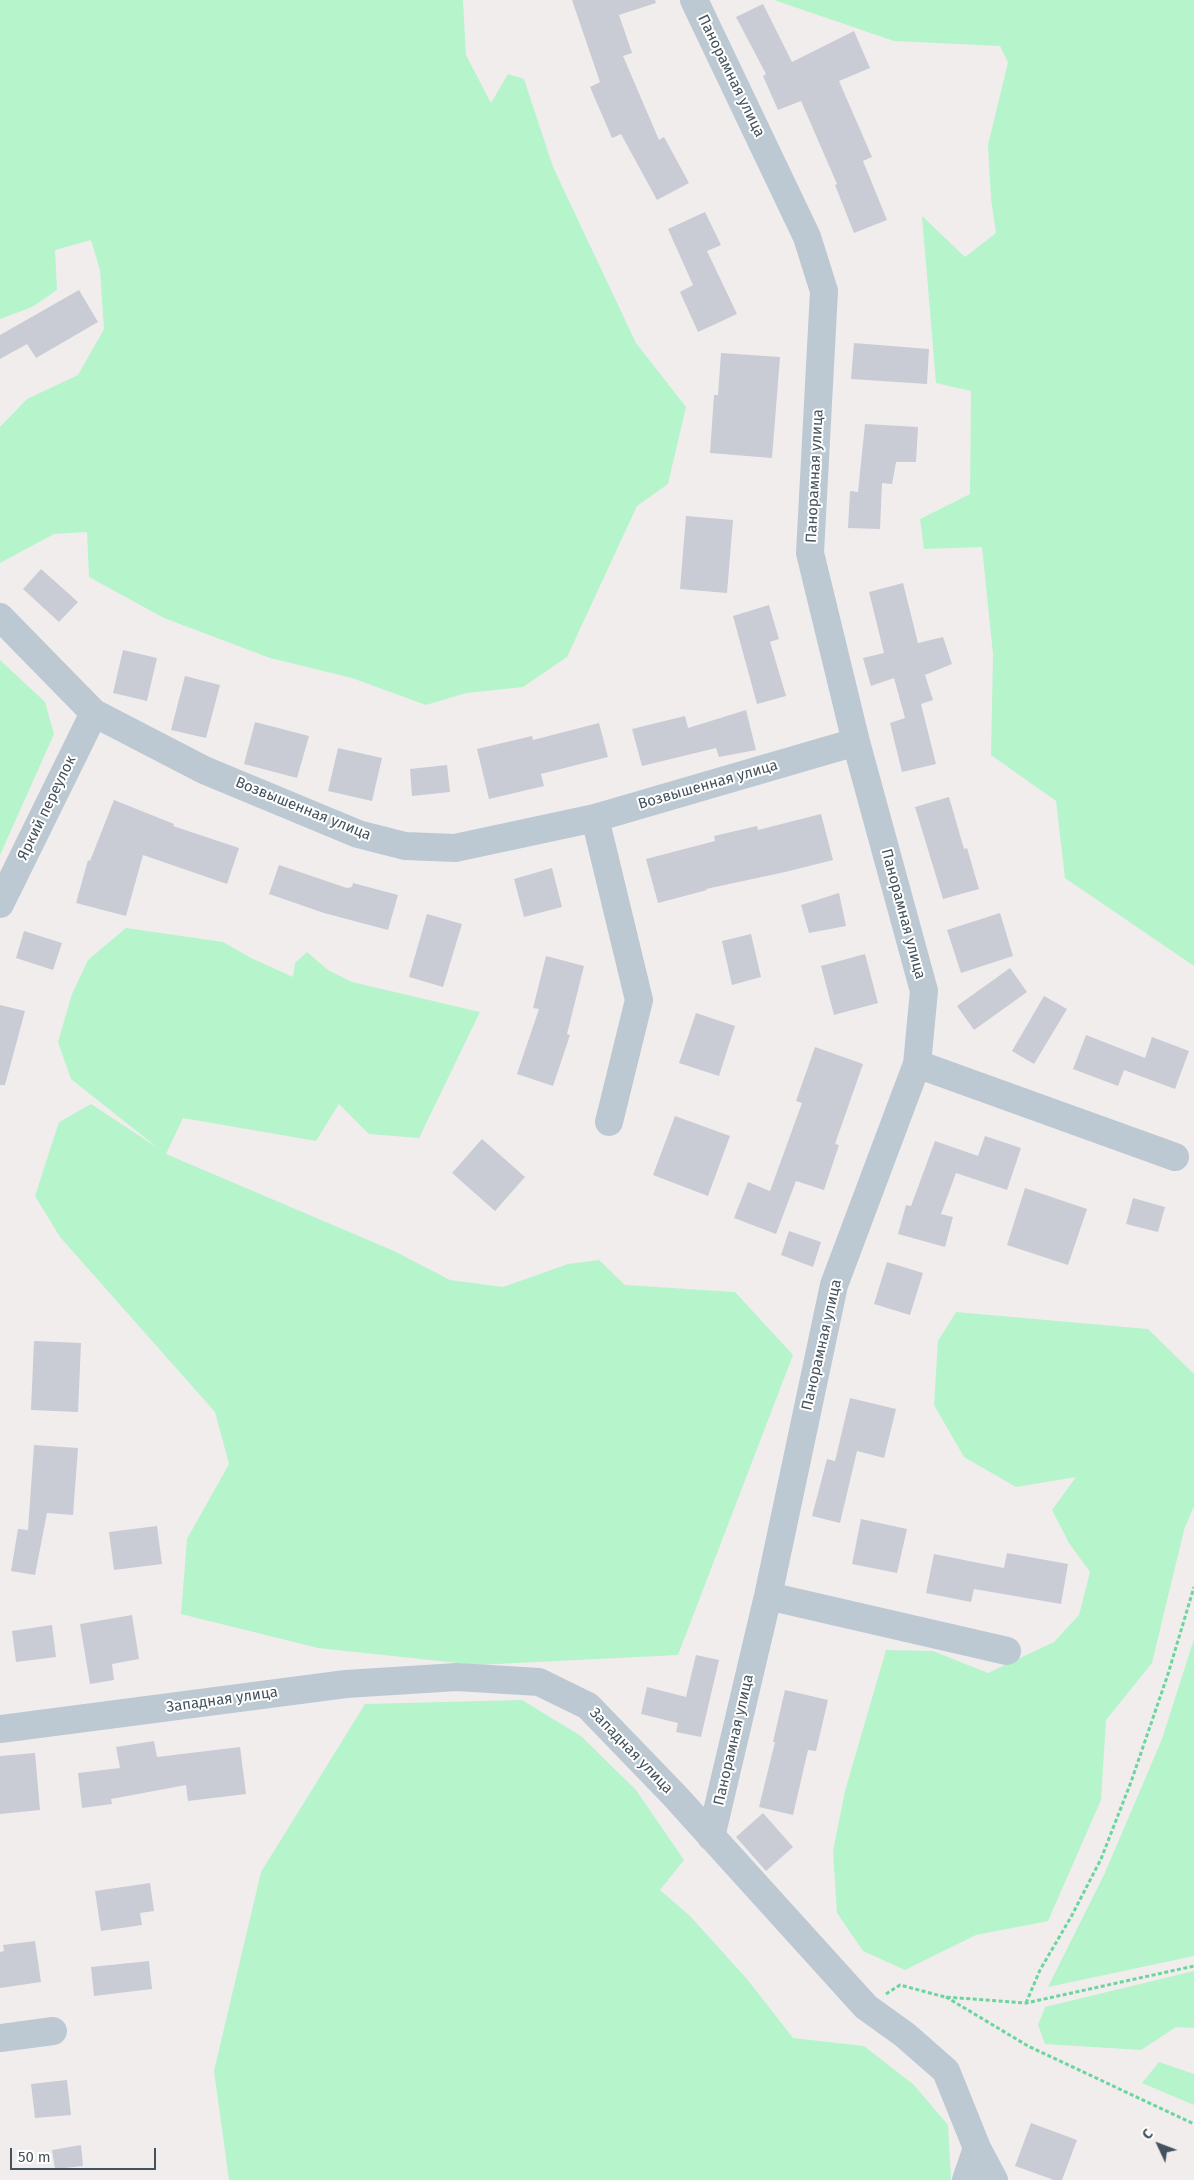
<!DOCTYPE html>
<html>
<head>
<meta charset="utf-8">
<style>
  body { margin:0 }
  #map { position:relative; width:1194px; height:2180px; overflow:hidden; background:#f1eded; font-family:"Fira Sans",sans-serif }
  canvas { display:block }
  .north { position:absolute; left:1134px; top:2120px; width:50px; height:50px; -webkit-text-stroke:4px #fff; paint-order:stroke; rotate:313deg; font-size:14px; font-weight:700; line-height:20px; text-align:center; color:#43525d }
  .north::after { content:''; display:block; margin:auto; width:18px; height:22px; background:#43525d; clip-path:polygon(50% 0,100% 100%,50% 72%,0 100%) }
  .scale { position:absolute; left:10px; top:2148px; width:146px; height:22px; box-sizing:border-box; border:2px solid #43525d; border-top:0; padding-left:6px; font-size:15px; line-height:18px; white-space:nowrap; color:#43525d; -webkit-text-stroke:4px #fff; paint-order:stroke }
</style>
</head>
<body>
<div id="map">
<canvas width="1194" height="2180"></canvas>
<div class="north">С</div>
<div class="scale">50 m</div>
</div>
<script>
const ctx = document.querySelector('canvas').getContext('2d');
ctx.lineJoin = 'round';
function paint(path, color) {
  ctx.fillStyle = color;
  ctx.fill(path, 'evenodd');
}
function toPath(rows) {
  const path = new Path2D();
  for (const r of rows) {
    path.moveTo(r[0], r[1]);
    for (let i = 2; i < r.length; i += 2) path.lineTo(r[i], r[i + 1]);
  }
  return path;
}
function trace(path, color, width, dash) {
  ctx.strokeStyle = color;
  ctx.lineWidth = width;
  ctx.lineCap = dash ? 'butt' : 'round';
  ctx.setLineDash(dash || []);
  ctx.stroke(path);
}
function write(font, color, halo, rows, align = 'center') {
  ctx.font = font + ' "Fira Sans",sans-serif';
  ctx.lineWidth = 4;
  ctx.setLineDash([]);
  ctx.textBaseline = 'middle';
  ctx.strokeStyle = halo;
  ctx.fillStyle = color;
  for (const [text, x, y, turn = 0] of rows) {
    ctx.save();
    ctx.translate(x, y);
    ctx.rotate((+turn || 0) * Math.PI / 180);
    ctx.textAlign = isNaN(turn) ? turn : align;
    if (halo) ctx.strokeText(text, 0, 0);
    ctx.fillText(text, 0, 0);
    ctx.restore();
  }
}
const green = toPath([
  [0,0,463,0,466,55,491,103,508,74,524,79,553,167,636,343,686,407,668,484,637,506,567,657,523,687,466,693,426,705,352,678,270,658,164,618,89,577,87,532,54,534,0,563,0,427,27,399,78,375,104,329,100,270,91,240,55,250,57,290,32,307,0,319],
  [774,0,1194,0,1194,966,1065,878,1056,801,991,755,993,654,982,547,924,549,920,519,970,494,971,391,936,383,922,216,965,257,996,233,991,199,988,145,1008,62,1000,46,894,41],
  [0,660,45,702,54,734,0,855],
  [126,928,223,942,251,958,293,977,295,963,307,952,328,970,352,982,480,1012,419,1138,369,1134,339,1104,316,1141,183,1118,166,1154,394,1251,450,1280,503,1287,568,1264,599,1260,625,1285,735,1292,793,1355,678,1655,477,1665,318,1648,181,1614,187,1539,229,1464,215,1412,60,1237,35,1196,59,1122,91,1104,158,1148,71,1079,58,1042,72,994,88,960],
  [956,1312,1148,1329,1194,1374,1194,1506,1184,1530,1152,1663,1106,1720,1101,1800,1048,1921,976,1935,905,1970,863,1951,837,1913,833,1851,845,1791,886,1650,933,1651,988,1673,1054,1642,1079,1615,1090,1572,1069,1543,1052,1510,1076,1477,1016,1487,964,1457,934,1405,938,1341],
  [1194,1639,1194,1956,1048,1987,1104,1875,1162,1739],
  [522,1700,581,1736,636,1790,684,1860,660,1890,690,1916,747,1979,793,2038,864,2046,914,2085,948,2125,951,2180,229,2180,214,2071,261,1872,365,1704],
  [1194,1971,1194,2028,1176,2027,1141,2050,1045,2044,1038,2025,1045,2007],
  [1159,2062,1194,2074,1194,2105,1142,2083]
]);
const building = toPath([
  [572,0,655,0,656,3,619,15,632,53,623,56,659,140,664,137,689,183,657,200,621,134,612,138,590,87,600,82],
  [763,4,792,62,854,31,870,68,839,81,872,157,863,161,887,220,854,233,835,185,837,184,801,101,778,110,763,76,766,74,736,17],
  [705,212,721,245,707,251,737,314,698,332,680,292,693,285,668,229],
  [79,290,98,322,36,358,27,344,0,359,0,335],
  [854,343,929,349,927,384,851,379],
  [721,353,780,357,772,458,710,453,714,395,718,395],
  [865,424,918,427,916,462,896,462,892,484,882,483,880,529,848,528,850,491,858,492],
  [686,516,733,520,727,593,680,589],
  [41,569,78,602,59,622,23,589],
  [903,583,918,643,943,637,952,664,925,675,933,700,921,704,936,764,902,772,890,723,905,718,894,678,871,686,863,658,884,653,869,592],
  [769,605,779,639,770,642,786,696,757,704,733,616],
  [123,650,157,658,147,701,113,693],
  [185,676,220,685,206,738,171,730],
  [746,710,756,750,719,757,716,748,642,766,632,729,685,716,688,728],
  [255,722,309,736,297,778,244,764],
  [599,723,608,757,541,774,544,786,489,799,477,749,532,736,533,740],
  [338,748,382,758,372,801,328,791],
  [447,765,450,792,412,796,410,769],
  [949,797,964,849,967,848,979,889,943,899,915,807],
  [114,800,174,824,173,826,239,848,227,884,143,855,126,916,76,903,88,860,90,861],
  [821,814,833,860,785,872,706,889,707,890,658,903,646,859,715,841,714,836,757,826,758,830],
  [279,865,347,888,352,887,353,883,398,895,388,930,324,913,269,894],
  [552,868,562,907,524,917,514,879],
  [839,893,846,926,809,933,801,905],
  [1000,913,1013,956,961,973,947,930],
  [427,914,462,924,443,987,409,977],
  [24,931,62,943,53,970,16,958],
  [751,934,761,977,732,985,722,941],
  [865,954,878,1003,834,1015,821,966],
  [546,956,584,966,567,1034,570,1035,553,1086,517,1074,539,1009,533,1008],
  [1010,968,1027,992,974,1030,957,1006],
  [1044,996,1067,1009,1034,1064,1012,1051],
  [0,1005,25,1011,5,1085,0,1085],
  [696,1013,735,1026,719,1076,679,1063],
  [1086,1035,1145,1058,1152,1037,1189,1051,1175,1089,1124,1070,1118,1086,1073,1069],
  [815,1047,863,1064,835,1144,839,1145,824,1190,796,1181,776,1234,734,1218,748,1182,770,1191,802,1103,796,1101],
  [675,1116,730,1136,708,1196,653,1175],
  [985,1136,1021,1148,1007,1190,956,1173,941,1214,953,1217,945,1247,898,1234,906,1205,911,1206,935,1141,978,1156],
  [482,1139,525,1177,495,1211,452,1173],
  [1025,1188,1087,1209,1068,1265,1007,1245],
  [1133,1198,1165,1207,1158,1232,1126,1224],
  [789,1231,821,1242,813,1267,781,1255],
  [887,1262,923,1273,910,1315,874,1304],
  [34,1341,81,1343,78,1412,31,1410],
  [850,1398,896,1409,884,1458,857,1451,840,1523,812,1516,827,1459,835,1461],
  [34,1445,78,1448,73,1515,47,1513,35,1575,11,1571,18,1529,28,1530],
  [861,1519,907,1529,897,1573,852,1564],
  [157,1526,162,1564,114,1570,109,1532],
  [1007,1553,1068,1564,1061,1604,974,1589,971,1602,926,1593,934,1554,1004,1568],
  [132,1615,139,1659,112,1664,114,1680,90,1684,80,1624],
  [52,1625,56,1657,16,1662,12,1631],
  [696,1655,719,1660,701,1737,676,1732,678,1723,641,1714,647,1687,686,1697],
  [785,1690,828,1700,816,1751,808,1750,793,1815,759,1807,775,1742,773,1742],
  [154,1741,157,1757,240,1747,246,1794,188,1801,186,1785,111,1799,112,1804,82,1808,78,1773,120,1768,116,1747],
  [35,1753,40,1810,0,1814,0,1756],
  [763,1813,793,1847,766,1871,736,1837],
  [150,1883,154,1911,140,1913,142,1925,101,1931,95,1891],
  [35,1941,41,1982,0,1988,0,1952,4,1951,3,1945],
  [149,1961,152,1989,94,1996,91,1967],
  [67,2080,71,2115,35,2118,31,2084],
  [1031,2123,1077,2140,1062,2180,1054,2180,1015,2166],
  [81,2145,83,2166,55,2169,52,2150]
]);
const path = toPath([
  [886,1994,900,1985,945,1997,1026,2003,1194,1966],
  [946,1997,1028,2046,1194,2124],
  [1026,2003,1040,1970,1071,1917,1101,1859,1131,1782,1168,1674,1194,1587]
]);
const minor = toPath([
  [694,0,807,237,824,291,810,553,856,742,924,991,917,1064,834,1285,768,1596,711,1837],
  [0,617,94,713,204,770,358,834,405,846,455,848,595,818,856,742],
  [595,818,639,1000,609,1122],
  [0,904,94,713],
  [917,1064,1175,1157],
  [768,1596,1007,1651],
  [0,1729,346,1684,457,1677,539,1682,588,1706,674,1795,866,2007,905,2035,946,2071,977,2148,994,2180],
  [0,2038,53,2031],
  [966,2180,977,2148]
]);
const streetNames = [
  ["Панорамная улица",731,76,64],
  ["Панорамная улица",815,476,-87],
  ["Возвышенная улица",708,785,-16],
  ["Яркий переулок",47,808,-64],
  ["Возвышенная улица",303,809,22],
  ["Панорамная улица",903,914,75],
  ["Панорамная улица",822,1345,-77],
  ["Западная улица",222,1700,-8],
  ["Панорамная улица",734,1740,-77],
  ["Западная улица",631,1751,46]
];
paint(green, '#b6f4cc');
paint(building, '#c9ccd4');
trace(path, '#6ad69d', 3, [4, 2.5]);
trace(minor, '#bcc9d2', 28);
write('15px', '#43525d', '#fff', streetNames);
</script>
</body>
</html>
